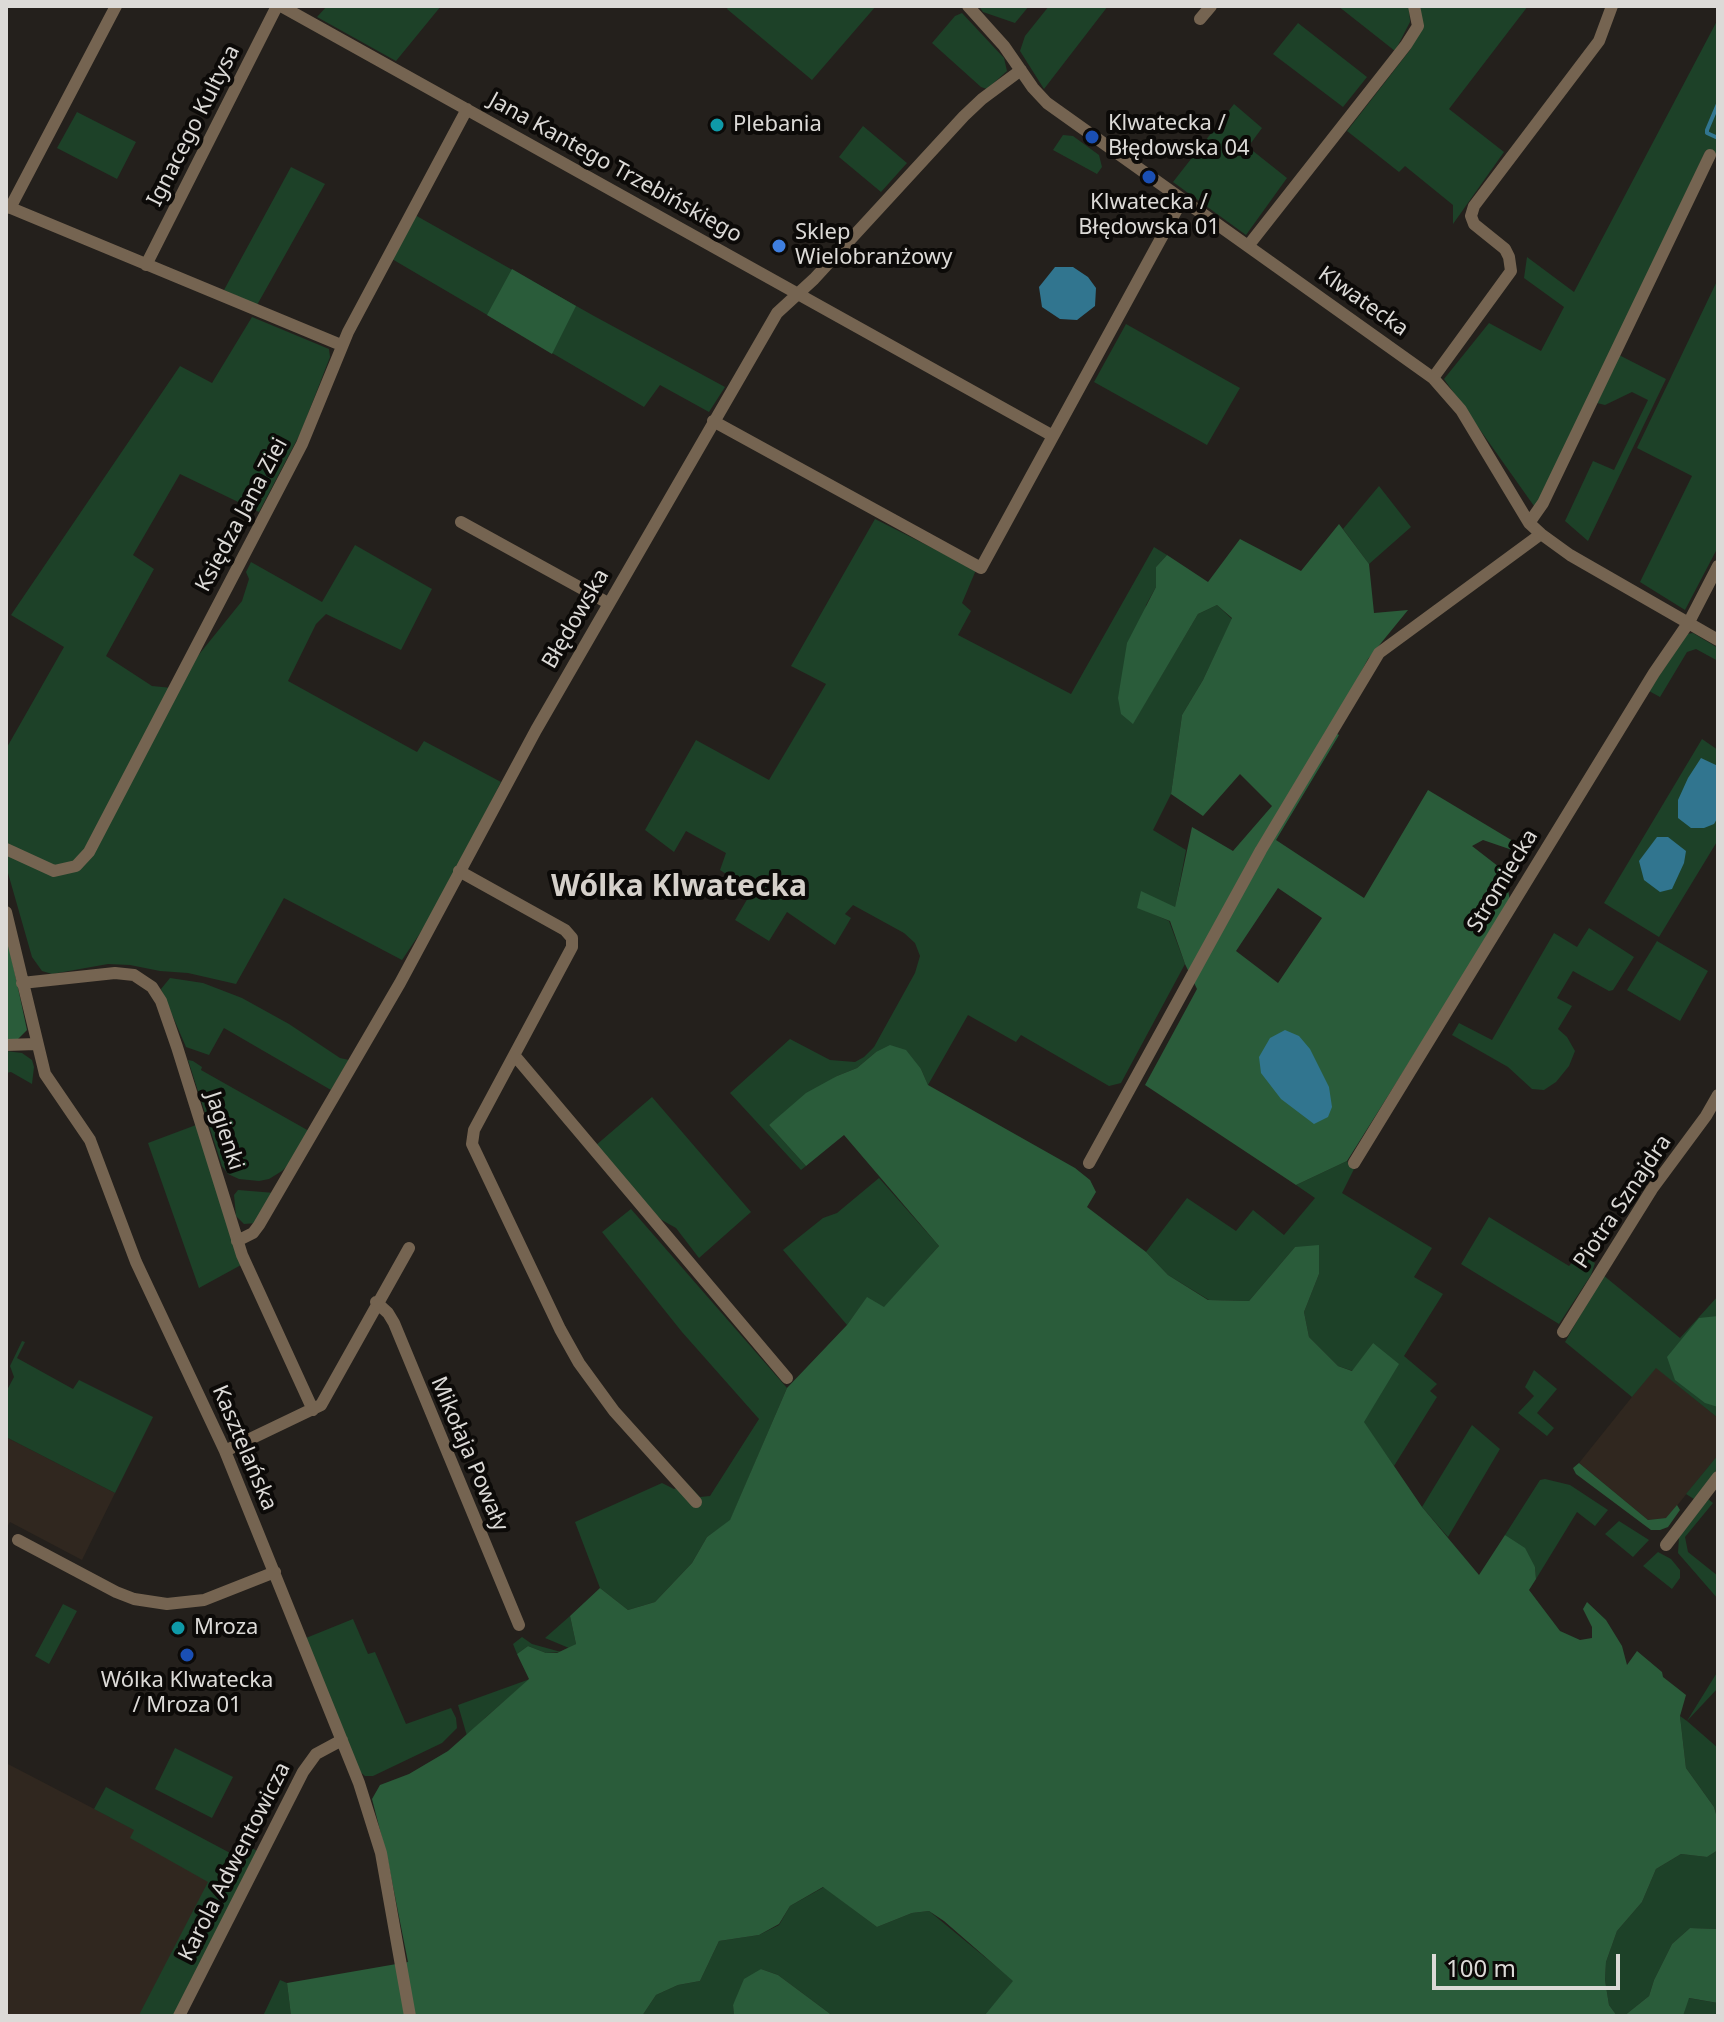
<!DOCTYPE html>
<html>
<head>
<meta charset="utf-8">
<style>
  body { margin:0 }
  #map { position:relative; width:1724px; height:2022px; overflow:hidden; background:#24201c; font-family:"Noto Sans",sans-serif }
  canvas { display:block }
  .frame { position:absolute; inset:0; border:8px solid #dcdad7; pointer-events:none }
  .scale { position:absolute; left:1432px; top:1954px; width:188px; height:36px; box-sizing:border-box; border:4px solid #dcdad7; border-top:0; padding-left:10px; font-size:24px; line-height:28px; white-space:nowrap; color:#dcdad7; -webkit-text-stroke:6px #0c0a08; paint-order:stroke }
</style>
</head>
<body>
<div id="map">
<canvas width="1724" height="2022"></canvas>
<div class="frame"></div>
<div class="scale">100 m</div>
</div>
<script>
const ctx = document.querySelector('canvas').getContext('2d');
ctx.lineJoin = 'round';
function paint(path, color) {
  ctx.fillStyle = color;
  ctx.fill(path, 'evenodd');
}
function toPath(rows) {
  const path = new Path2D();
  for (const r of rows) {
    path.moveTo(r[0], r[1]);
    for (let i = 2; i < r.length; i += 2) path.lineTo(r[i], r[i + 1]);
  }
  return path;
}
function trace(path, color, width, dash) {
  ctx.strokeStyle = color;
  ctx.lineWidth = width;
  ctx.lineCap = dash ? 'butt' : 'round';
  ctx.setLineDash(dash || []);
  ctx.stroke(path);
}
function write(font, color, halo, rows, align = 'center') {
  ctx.font = font + ' "Noto Sans",sans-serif';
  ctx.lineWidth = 8;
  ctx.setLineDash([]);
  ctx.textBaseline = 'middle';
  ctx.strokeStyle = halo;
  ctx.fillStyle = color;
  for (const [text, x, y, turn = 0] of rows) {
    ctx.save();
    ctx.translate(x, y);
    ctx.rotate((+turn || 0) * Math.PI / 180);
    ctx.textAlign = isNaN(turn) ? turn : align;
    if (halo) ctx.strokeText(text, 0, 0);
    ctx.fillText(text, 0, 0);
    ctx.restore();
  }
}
const built = toPath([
  [1656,1367,1718,1418,1718,1455,1667,1518,1648,1520,1579,1463],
  [6,1437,115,1493,82,1560,10,1522,6,1529],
  [6,1763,223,1876,161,2016,6,2016]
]);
const green = toPath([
  [327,6,441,6,396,61,317,17],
  [729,6,876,6,812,80,727,9],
  [979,6,1029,6,1015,23,983,12],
  [1049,6,1108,6,1044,89,1020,51,1025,36],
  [1338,6,1409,6,1410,22,1395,51],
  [1420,6,1528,6,1449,109,1504,152,1453,224,1453,205,1405,166,1399,172,1347,131,1410,50,1422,26],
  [962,13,1004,58,1007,71,987,89,981,87,932,43,955,16],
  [1718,19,1718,155,1706,150,1541,499,1534,506,1444,379,1489,323,1541,351,1564,307,1524,278,1527,257,1574,292],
  [1298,23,1367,77,1343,107,1273,54],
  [1234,104,1262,128,1248,147,1287,178,1246,235,1173,182],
  [77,112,136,142,117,179,57,148],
  [863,126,907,163,881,192,839,157],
  [1063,135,1073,136,1099,155,1102,167,1097,174,1053,150],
  [291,167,325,184,257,305,224,290],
  [415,215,594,316,725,387,709,412,660,385,644,407,392,259],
  [1718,279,1718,547,1685,610,1640,582,1692,476,1637,448],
  [252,317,329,349,330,357,301,432,259,512,180,474,133,555,154,569,106,656,152,686,172,688,242,601,249,579,246,572,251,562,322,602,355,545,432,589,401,650,326,614,316,624,288,681,417,752,424,741,501,782,435,911,402,960,284,898,236,984,188,973,160,971,130,965,108,964,52,974,42,971,32,957,6,866,6,749,64,647,11,615,180,366,212,383],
  [1126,324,1240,388,1207,445,1094,382],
  [1619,355,1666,379,1588,541,1565,521,1593,461,1614,470,1648,400,1632,392,1605,405,1597,403],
  [1379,486,1411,527,1369,564,1343,529],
  [875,519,976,570,962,603,971,611,958,635,1071,694,1154,547,1167,555,1156,567,1156,587,1146,605,1133,723,1198,614,1217,605,1232,619,1203,680,1182,715,1171,794,1153,830,1186,850,1175,908,1137,907,1169,921,1185,964,1121,1083,1109,1086,1021,1035,1016,1042,968,1015,928,1085,921,1069,876,1052,857,1068,837,1076,769,1125,806,1166,801,1170,730,1093,790,1039,830,1060,855,1062,864,1057,874,1047,915,973,920,956,915,943,904,933,853,905,845,914,851,918,835,945,787,912,769,941,735,920,752,891,720,870,726,853,686,831,674,852,645,830,696,740,769,780,826,684,791,666],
  [1693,633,1718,648,1718,661,1696,649,1687,652,1660,697,1649,691,1687,634],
  [1702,739,1718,750,1718,840,1659,937,1604,903],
  [1589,928,1634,957,1613,990,1609,991,1573,971,1557,998,1572,1006,1558,1029,1567,1037,1575,1051,1569,1066,1556,1082,1544,1090,1532,1089,1508,1067,1452,1035,1459,1023,1492,1040,1554,933,1577,947],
  [1657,941,1708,971,1680,1021,1627,990],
  [170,978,203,983,242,998,289,1024,340,1058,349,1060,331,1090,224,1028,209,1055,186,1047,161,989],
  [6,1051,22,1053,32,1060,34,1067,32,1084,11,1072,6,1073],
  [188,1060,193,1061,202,1067,201,1070,309,1131,291,1162,282,1171,269,1179,259,1181,239,1179,228,1174,222,1166],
  [652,1097,751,1212,699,1258,676,1228,660,1219,595,1146],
  [196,1125,241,1265,199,1288,148,1143],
  [1347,1161,1354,1169,1342,1193,1432,1248,1414,1277,1443,1294,1404,1356,1437,1384,1430,1391,1437,1397,1394,1466,1363,1422,1373,1343,1353,1371,1338,1366,1309,1337,1304,1312,1319,1274,1295,1247,1249,1301,1209,1300,1168,1275,1146,1252,1187,1198,1236,1231,1253,1210,1284,1235,1315,1198,1296,1185],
  [879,1178,939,1246,884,1308,867,1298,847,1325,783,1250,823,1218,837,1213],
  [238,1190,275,1193,257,1223,244,1224,236,1216,234,1195],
  [631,1209,787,1388,730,1521,707,1537,692,1563,655,1602,628,1610,600,1588,575,1522,662,1483,674,1489,687,1483,700,1497,710,1496,759,1419,682,1332,602,1232],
  [1489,1217,1569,1266,1580,1254,1595,1263,1591,1275,1559,1324,1461,1264],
  [1603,1275,1680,1338,1718,1296,1718,1418,1656,1368,1632,1397,1565,1342],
  [22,1341,25,1342,17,1358,73,1389,79,1380,153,1417,115,1493,6,1437,6,1392,14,1377,10,1366],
  [1534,1370,1557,1389,1537,1413,1554,1428,1547,1436,1518,1413,1534,1396,1525,1387],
  [1472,1425,1500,1449,1448,1537,1422,1507],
  [1718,1455,1718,1468,1694,1499,1686,1494],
  [1545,1479,1570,1485,1608,1510,1595,1526,1577,1512,1536,1579,1535,1567,1505,1535,1540,1480],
  [1708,1499,1713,1503,1685,1537,1688,1552,1718,1576,1718,1599,1678,1553,1679,1537],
  [1619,1521,1649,1540,1633,1557,1605,1534],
  [1658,1552,1671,1559,1680,1570,1680,1578,1672,1589,1643,1566],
  [63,1604,77,1611,49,1664,35,1656],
  [570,1616,576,1644,569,1648,545,1638],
  [353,1619,368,1654,375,1652,406,1724,451,1708,456,1718,457,1728,442,1743,373,1776,365,1776,359,1771,306,1638],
  [522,1637,532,1644,561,1652,546,1653,528,1646,517,1654,513,1644],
  [1718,1671,1718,1688,1687,1721,1718,1748,1718,1821,1714,1807,1686,1768,1680,1716,1687,1721],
  [530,1679,486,1717,467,1736,458,1705],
  [175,1748,233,1777,212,1818,155,1789],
  [106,1787,232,1854,250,1847,257,1851,174,2016,139,2015,208,1882,130,1838,134,1830,94,1809],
  [1718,1850,1718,1929,1690,1928,1672,1944,1654,1980,1649,1996,1624,2016,1617,2016,1609,2005,1605,1980,1606,1962,1617,1931,1642,1902,1656,1869,1681,1854,1707,1857],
  [824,1887,877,1927,912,1913,929,1911,1014,1981,984,2016,833,2016,778,1975,761,1969,733,2005,734,2016,642,2016,656,1995,678,1985,700,1981,719,1941,759,1935,779,1925,790,1906],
  [280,1980,287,1983,291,2016,263,2016],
  [1688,1998,1718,2003,1718,2016,1683,2016]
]);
const forest = toPath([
  [512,269,576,306,552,354,487,315],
  [1339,524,1369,564,1374,613,1408,610,1368,659,1330,730,1339,735,1276,840,1364,898,1428,790,1523,847,1518,852,1483,840,1472,846,1503,870,1501,881,1508,889,1510,902,1347,1161,1296,1185,1145,1085,1197,989,1185,964,1170,921,1137,908,1141,891,1175,907,1192,827,1233,851,1272,806,1240,774,1203,816,1171,794,1182,715,1203,680,1232,618,1217,605,1198,614,1133,724,1121,714,1118,698,1127,643,1156,587,1156,567,1167,555,1208,582,1240,539,1301,571],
  [1278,888,1322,918,1278,983,1236,951],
  [6,932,27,1030,17,1040,6,1040],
  [890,1045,906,1050,921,1069,928,1085,1075,1168,1090,1180,1096,1192,1087,1207,1146,1252,1168,1275,1208,1300,1249,1301,1295,1247,1319,1245,1319,1274,1304,1312,1309,1337,1338,1366,1352,1371,1373,1343,1399,1364,1364,1422,1422,1507,1479,1575,1505,1535,1525,1548,1535,1567,1536,1579,1529,1590,1560,1631,1580,1640,1592,1638,1592,1627,1583,1609,1587,1602,1606,1620,1622,1646,1627,1665,1637,1651,1662,1672,1663,1677,1686,1695,1680,1716,1686,1768,1714,1807,1718,1821,1718,1850,1707,1857,1681,1854,1656,1869,1642,1902,1617,1931,1606,1962,1605,1980,1609,2005,1617,2016,984,2016,1013,1981,944,1921,929,1911,912,1913,877,1927,823,1887,790,1906,779,1924,759,1935,719,1941,700,1981,678,1985,656,1995,642,2016,291,2016,287,1983,408,1962,388,1861,372,1799,380,1785,409,1774,448,1751,529,1679,517,1654,528,1646,546,1653,557,1653,576,1644,570,1616,600,1588,628,1610,655,1602,692,1563,707,1537,730,1520,787,1388,847,1325,867,1297,884,1307,939,1246,844,1135,806,1166,769,1125,806,1093,837,1076,857,1068,876,1052],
  [1718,1316,1718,1407,1705,1403,1675,1380,1667,1357,1699,1318],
  [1579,1463,1648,1520,1666,1518,1677,1505,1680,1510,1668,1527,1660,1530,1651,1530,1576,1474,1573,1468],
  [1690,1928,1718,1929,1718,2003,1689,1998,1683,2016,1624,2016,1649,1996,1654,1980,1672,1944],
  [761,1969,778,1975,833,2016,734,2016,733,2005,744,1979]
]);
const water = toPath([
  [1055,267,1073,267,1088,277,1096,288,1095,306,1077,320,1060,319,1042,307,1039,287],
  [1701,758,1718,766,1718,817,1714,824,1704,828,1691,828,1678,818,1678,800,1688,778],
  [1657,837,1668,837,1686,851,1684,863,1672,889,1660,892,1644,880,1639,861],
  [1285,1030,1299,1036,1310,1049,1329,1087,1332,1107,1328,1117,1314,1124,1281,1099,1261,1073,1259,1057,1270,1038]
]);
const stream = toPath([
  [1718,104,1707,130,1707,133,1718,138]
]);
const minor = toPath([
  [281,6,1053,436],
  [968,6,1004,46,1033,88,1047,103,1433,378,1461,410,1529,523,1541,534,1570,555,1718,640],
  [1200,19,1211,6],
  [6,206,341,345],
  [10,208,116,6],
  [1248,246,1406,45,1418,26,1414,6],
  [146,265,277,6],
  [1433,378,1511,271,1509,257,1505,249,1474,224,1471,216,1474,206,1599,41,1612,6],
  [713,421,981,568,1182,200],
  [461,522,608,603],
  [1529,523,1543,503,1710,155],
  [6,849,54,871,76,866,89,852,302,444,348,332,467,109],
  [459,871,565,930,572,938,572,947,474,1130,472,1144,560,1329,579,1363,614,1411,696,1502],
  [6,912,45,1074,90,1140,136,1262,225,1451,359,1783,381,1853,410,2016],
  [22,983,115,973,134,975,152,987,161,1001,177,1047,242,1255,313,1410],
  [6,1045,36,1044],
  [515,1056,787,1378],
  [1089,1163,1261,850,1379,653,1541,534],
  [1354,1163,1654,673,1689,622,1718,566],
  [237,1241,253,1233,259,1225,400,983,536,730,777,313,814,279,964,116,982,99,1021,70],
  [376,1302,388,1313,394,1323,519,1625],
  [1563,1332,1652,1189,1706,1116,1718,1095],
  [225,1451,321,1405,409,1248],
  [18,1540,116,1592,134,1599,167,1604,204,1600,275,1572],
  [1666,1545,1718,1477],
  [179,2016,303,1772,316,1754,342,1740]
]);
const markers = [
  [717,125,8,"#0f9aa8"],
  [1092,137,8,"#1a4fb4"],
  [1149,177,8,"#1a4fb4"],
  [779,246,8,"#3f7fe0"],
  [178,1628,8,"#0f9aa8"],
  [187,1655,8,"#1a4fb4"]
];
const poiNames = [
  ["Klwatecka /",1108,124],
  ["Błędowska 04",1108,149],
  ["Plebania",733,125],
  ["Klwatecka /",1149,203,"center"],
  ["Błędowska 01",1149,228,"center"],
  ["Sklep",795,233],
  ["Wielobranżowy",795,258],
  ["Mroza",194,1628],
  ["Wólka Klwatecka",187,1681,"center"],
  ["/ Mroza 01",187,1706,"center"]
];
const streetNames = [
  ["Ignacego Kultysa",194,126,-63],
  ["Jana Kantego Trzebińskiego",615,168,29],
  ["Klwatecka",1363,302,35],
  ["Księdza Jana Ziei",242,515,-62],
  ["Błędowska",576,619,-60],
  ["Stromiecka",1503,881,-59],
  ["Jagienki",224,1131,72],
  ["Piotra Sznajdra",1623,1202,-56],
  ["Kasztelańska",244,1448,67],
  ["Mikołaja Powały",469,1454,67],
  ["Karola Adwentowicza",235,1862,-63]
];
const districtNames = [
  ["Wólka Klwatecka",679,887]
];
paint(built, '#30271f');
paint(green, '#1d4128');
paint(forest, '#2a5c3a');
paint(water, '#31758f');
trace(stream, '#31758f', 4);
trace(minor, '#756451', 12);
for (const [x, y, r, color] of markers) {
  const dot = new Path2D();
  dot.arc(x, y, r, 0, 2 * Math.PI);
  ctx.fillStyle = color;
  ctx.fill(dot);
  trace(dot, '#0c0a08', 3);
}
write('22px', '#dcdad7', '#0c0a08', poiNames, 'left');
write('22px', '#dcdad7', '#0c0a08', streetNames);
write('bold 30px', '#d5d0ca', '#0c0a08', districtNames);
</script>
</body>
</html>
